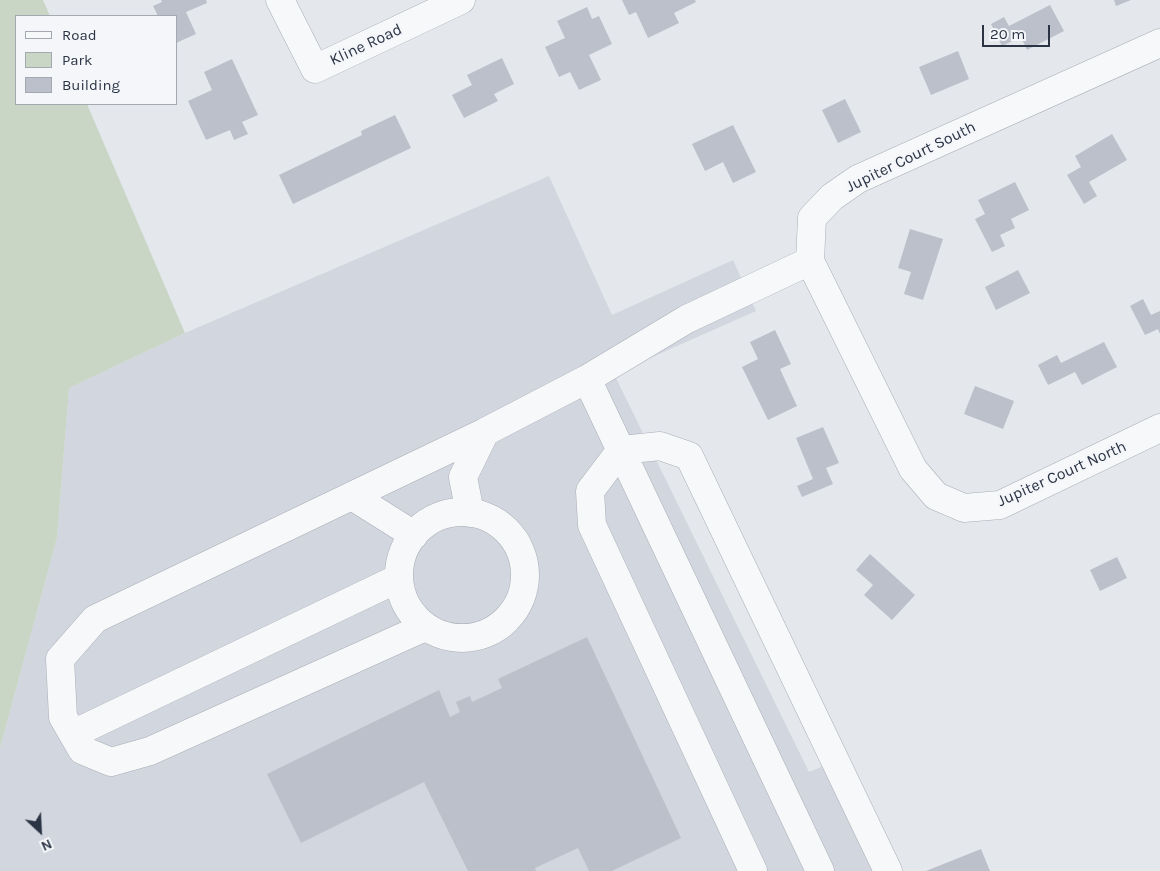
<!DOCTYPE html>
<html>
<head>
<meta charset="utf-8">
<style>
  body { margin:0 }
  #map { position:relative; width:1160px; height:871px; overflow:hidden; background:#e4e7ec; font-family:Karla,sans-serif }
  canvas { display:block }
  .legend { position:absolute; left:15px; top:15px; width:162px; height:90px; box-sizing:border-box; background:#f4f6f9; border:1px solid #a4a8b1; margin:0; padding:6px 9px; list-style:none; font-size:15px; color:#2b3445 }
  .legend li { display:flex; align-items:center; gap:10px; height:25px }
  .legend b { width:25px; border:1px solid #a4a8b1 }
  .north { position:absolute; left:15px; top:806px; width:50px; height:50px; -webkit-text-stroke:4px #f4f6f9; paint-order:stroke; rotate:155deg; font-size:14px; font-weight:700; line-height:20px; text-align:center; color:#2b3445 }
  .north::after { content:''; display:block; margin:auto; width:18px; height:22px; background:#2b3445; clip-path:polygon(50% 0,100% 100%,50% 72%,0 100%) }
  .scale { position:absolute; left:982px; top:25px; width:68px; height:22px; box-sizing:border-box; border:2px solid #2b3445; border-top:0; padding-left:6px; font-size:15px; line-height:18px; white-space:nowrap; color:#2b3445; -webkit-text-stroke:4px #f4f6f9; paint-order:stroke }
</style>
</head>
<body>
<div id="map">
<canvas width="1160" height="871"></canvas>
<ul class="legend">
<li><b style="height:6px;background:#f7f8fa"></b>Road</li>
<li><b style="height:14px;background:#c9d6c5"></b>Park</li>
<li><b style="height:14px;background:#bbc0ca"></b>Building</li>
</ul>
<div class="north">N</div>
<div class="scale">20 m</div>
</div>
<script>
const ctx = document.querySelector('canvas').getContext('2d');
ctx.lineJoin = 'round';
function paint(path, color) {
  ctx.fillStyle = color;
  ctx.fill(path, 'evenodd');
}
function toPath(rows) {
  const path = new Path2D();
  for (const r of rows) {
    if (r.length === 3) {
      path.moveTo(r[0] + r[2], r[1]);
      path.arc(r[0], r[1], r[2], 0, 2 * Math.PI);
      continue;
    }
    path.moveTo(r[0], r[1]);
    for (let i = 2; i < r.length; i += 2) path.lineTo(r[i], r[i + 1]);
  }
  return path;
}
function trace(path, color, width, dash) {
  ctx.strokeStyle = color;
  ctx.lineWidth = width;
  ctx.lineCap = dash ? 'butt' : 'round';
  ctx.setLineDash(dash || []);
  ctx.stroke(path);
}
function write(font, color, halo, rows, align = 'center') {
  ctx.font = font + ' Karla,sans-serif';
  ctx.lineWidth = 4.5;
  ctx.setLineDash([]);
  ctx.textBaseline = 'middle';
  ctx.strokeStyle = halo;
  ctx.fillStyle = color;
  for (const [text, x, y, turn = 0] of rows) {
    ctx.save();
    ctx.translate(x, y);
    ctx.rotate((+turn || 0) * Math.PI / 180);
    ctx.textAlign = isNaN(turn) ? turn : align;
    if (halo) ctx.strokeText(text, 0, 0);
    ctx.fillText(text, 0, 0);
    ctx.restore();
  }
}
const built = toPath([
  [549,176,612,315,733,260,756,311,614,374,809,772,840,759,894,871,0,871,0,748,57,538,69,388,185,333]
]);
const green = toPath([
  [0,0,43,0,50,16,16,16,16,104,87,104,185,333,69,388,57,538,0,748]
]);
const building = toPath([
  [161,0,206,0,207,3,186,12,196,34,176,43,176,16,158,16,153,6,162,2],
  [622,0,695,0,696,2,674,13,679,23,648,38,636,12,629,15],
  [1114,0,1131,0,1116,6],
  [1050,5,1064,31,1027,50,1021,37,1002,46,991,24,1004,17,1009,26],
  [587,7,592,19,599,16,612,44,589,55,601,80,579,90,570,72,559,77,545,47,565,38,557,21],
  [958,51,969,79,931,95,919,67],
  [502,58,514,84,494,94,498,101,464,118,452,95,472,85,467,75],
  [232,59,258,115,242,122,248,134,234,140,230,130,206,140,188,101,212,90,204,72],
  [845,99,861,132,838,143,822,110],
  [395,115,411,148,293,204,279,175,362,135,361,131],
  [733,125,756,172,733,183,723,162,705,171,692,144],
  [1112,134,1127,160,1089,182,1097,196,1084,204,1067,175,1081,167,1075,156],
  [1015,182,1029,210,1011,219,1015,228,1000,235,1005,246,992,252,975,219,985,214,978,200],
  [910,229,943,239,923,300,904,294,911,272,898,268],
  [1018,270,1030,293,996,310,985,287],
  [1143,299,1151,315,1160,311,1160,334,1158,329,1145,335,1130,306],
  [775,330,791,364,780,369,797,406,768,420,742,367,758,359,750,342],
  [1104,342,1117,367,1082,385,1075,372,1048,385,1038,365,1057,355,1061,363],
  [975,386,1014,401,1003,429,964,414],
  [823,427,839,463,826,468,833,484,802,497,797,486,813,479,796,438],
  [870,554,915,595,892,620,864,595,873,585,856,570],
  [1117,557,1127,578,1100,591,1090,570],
  [587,637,681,838,612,871,589,871,578,848,535,868,536,871,468,871,424,782,301,843,267,774,439,690,450,717,460,712,456,702,470,696,472,702,502,688,498,679],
  [981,849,990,871,926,871]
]);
const minor = toPath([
  [280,0,315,69,461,0],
  [1160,43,858,179,832,197,812,218,810,261,913,469,936,496,964,508,1000,505,1160,428],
  [587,379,820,871],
  [352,496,414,535],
  [462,575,63],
  [470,513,463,477,485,432],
  [425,627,150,751,111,762,82,750,63,717,60,659,95,619,485,432,587,379,687,319,810,261],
  [73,734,399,578],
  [753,871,592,525,590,491,621,450,660,446,689,456,888,871]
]);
const streetNames = [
  ["Kline Road",366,45,-25],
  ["Jupiter Court South",911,157,-26],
  ["Jupiter Court North",1062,474,-24]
];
paint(built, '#d2d6de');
paint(green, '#c9d6c5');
paint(building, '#bbc0ca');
trace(minor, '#a9aeb7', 29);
trace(minor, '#f7f8fa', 28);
write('16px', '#2b3445', '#f4f6f9', streetNames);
</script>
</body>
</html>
